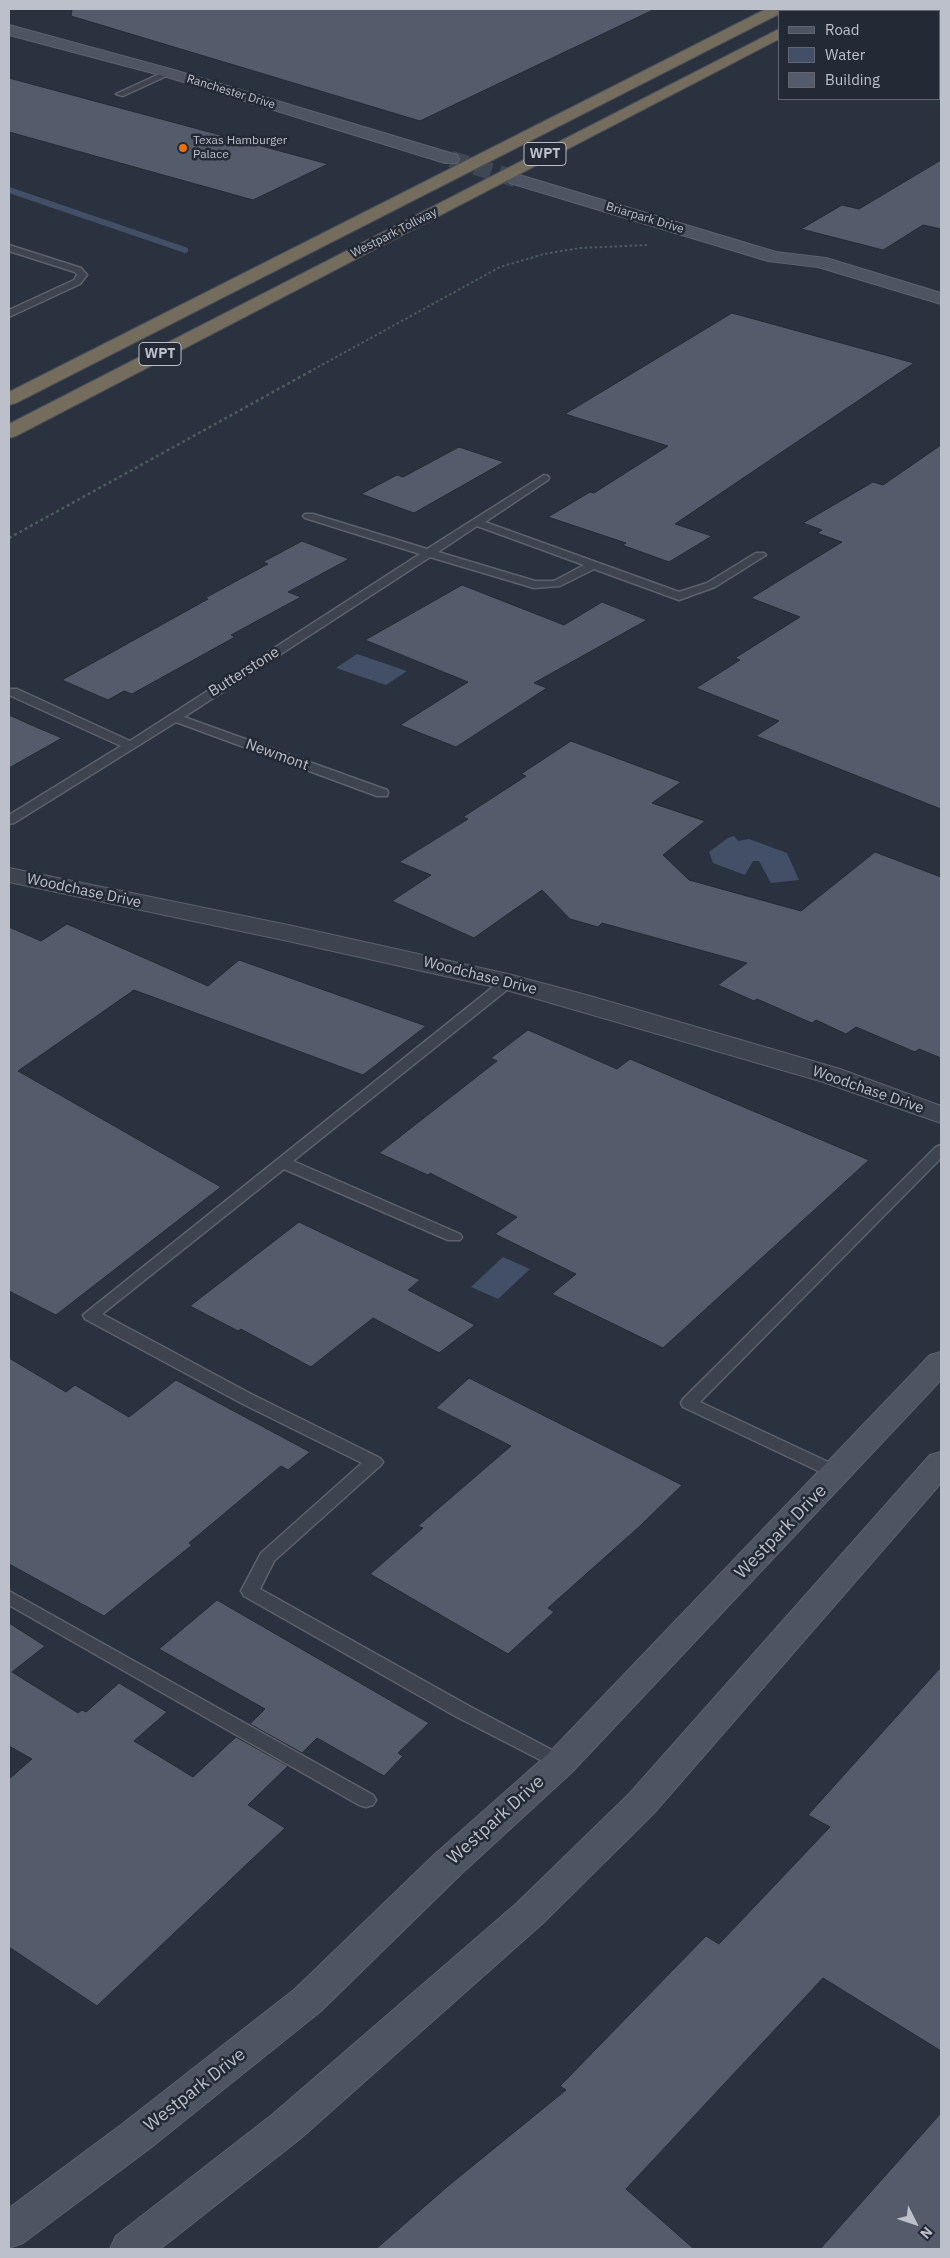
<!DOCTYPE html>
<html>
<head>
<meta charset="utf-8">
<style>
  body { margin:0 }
  #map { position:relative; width:950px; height:2258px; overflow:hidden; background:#2a323f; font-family:"IBM Plex Sans",sans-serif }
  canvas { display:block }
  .frame { position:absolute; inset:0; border:10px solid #bbc0ca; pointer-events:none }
  .legend { position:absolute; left:778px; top:10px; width:162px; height:90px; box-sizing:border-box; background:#232935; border:1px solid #606571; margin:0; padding:6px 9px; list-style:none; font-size:15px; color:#bbc0ca }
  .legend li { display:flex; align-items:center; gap:10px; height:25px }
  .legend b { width:25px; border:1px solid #606571 }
  .north { position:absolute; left:890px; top:2198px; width:50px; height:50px; -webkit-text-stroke:4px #232935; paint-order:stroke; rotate:131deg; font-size:14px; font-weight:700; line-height:20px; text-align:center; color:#bbc0ca }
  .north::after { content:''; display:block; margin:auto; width:18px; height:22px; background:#bbc0ca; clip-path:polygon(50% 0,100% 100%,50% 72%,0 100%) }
</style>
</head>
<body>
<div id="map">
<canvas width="950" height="2258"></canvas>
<div class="frame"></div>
<ul class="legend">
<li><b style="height:6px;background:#4d5462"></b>Road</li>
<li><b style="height:14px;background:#424f66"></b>Water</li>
<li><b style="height:14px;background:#545b6a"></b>Building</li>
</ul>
<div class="north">N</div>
</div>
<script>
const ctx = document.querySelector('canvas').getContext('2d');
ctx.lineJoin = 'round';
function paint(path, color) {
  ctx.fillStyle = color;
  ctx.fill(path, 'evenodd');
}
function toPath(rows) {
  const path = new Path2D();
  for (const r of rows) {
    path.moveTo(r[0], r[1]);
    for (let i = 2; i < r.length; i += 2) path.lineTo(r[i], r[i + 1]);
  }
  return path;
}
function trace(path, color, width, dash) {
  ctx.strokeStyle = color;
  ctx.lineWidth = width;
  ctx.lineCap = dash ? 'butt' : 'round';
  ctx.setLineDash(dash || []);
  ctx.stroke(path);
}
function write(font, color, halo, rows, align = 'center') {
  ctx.font = font + ' "IBM Plex Sans",sans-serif';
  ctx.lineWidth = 5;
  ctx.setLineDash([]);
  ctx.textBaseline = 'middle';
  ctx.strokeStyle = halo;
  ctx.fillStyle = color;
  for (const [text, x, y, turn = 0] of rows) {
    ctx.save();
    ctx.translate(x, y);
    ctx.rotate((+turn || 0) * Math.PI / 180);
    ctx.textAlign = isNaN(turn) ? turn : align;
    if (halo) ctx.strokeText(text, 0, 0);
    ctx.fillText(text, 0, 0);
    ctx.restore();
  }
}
const water = toPath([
  [357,654,407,671,386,685,336,668],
  [734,836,738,841,749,839,787,853,799,880,771,883,759,861,753,861,745,875,713,863,709,852,728,838],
  [503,1257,530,1269,498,1299,471,1287]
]);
const stream = toPath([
  [9,190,185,250]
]);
const building = toPath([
  [72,9,655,9,420,121,71,16,72,9],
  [9,78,328,164,253,200,9,132,9,78],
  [941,160,941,229,923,225,883,250,801,229,842,205,859,209,941,160],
  [732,313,914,363,675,524,712,536,669,562,622,545,626,543,548,517,590,492,594,493,668,446,565,414,732,313],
  [941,445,941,809,756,736,779,721,696,688,740,660,735,658,800,617,751,598,842,542,817,533,822,530,803,523,873,482,883,485,941,445],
  [459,447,504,462,414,513,361,494,397,475,403,477,459,447],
  [302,541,349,559,288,592,301,597,231,635,235,637,132,694,124,691,108,700,62,680,208,599,205,598,268,564,263,562,302,541],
  [462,585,564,625,602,602,647,620,534,683,547,688,456,747,400,725,468,682,365,640,462,585],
  [9,715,29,724,62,738,9,768,9,715],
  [571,741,681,782,652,803,705,821,663,855,689,880,801,911,875,852,941,877,941,1058,919,1049,915,1052,856,1027,846,1034,816,1020,812,1023,757,999,754,1001,718,985,747,963,602,923,598,927,570,919,542,890,474,938,392,901,431,875,399,862,468,819,463,817,526,776,521,774,571,741],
  [67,924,208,986,239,960,426,1026,363,1075,134,990,18,1071,221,1187,56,1315,9,1291,9,927,41,941,67,924],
  [528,1030,617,1069,630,1059,869,1160,663,1348,552,1294,576,1274,495,1234,517,1217,430,1173,428,1175,379,1153,497,1061,491,1058,528,1030],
  [299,1222,420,1280,408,1290,475,1325,439,1353,373,1318,311,1367,241,1329,238,1331,190,1306,299,1222],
  [9,1358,66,1392,75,1385,129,1417,176,1380,310,1452,288,1470,281,1466,189,1543,192,1545,104,1616,9,1564,9,1358],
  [469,1378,682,1485,640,1526,548,1608,554,1612,508,1654,370,1574,423,1528,418,1526,511,1446,436,1408,469,1378],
  [217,1600,429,1723,398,1753,403,1756,384,1776,317,1738,302,1753,250,1724,265,1709,159,1649,217,1600],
  [9,1623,45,1646,12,1672,78,1713,82,1710,86,1712,119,1683,167,1712,134,1741,193,1777,236,1737,288,1766,248,1805,285,1828,97,2006,9,1947,9,1779,32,1759,9,1746,9,1623],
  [941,1667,941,2051,823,1978,626,2189,694,2249,376,2249,448,2186,566,2090,560,2086,706,1936,719,1944,830,1827,808,1815,941,1667],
  [941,2113,941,2249,820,2249,941,2113]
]);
const secondaryTunnel = toPath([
  [451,159,516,179]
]);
const pathFar1 = toPath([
  [309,372,500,267,544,254,580,248,649,245]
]);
const path = toPath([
  [9,538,311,371]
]);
const lane = toPath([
  [166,71,173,73,123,96,116,94,166,71],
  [9,245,81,268,87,275,80,284,9,317,9,310,74,280,77,275,75,272,9,251,9,245],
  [544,475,548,476,549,478,548,480,485,522,679,592,707,583,756,553,764,553,766,555,715,587,679,600,594,569,560,586,534,588,430,557,184,717,387,790,388,793,387,796,377,796,176,722,14,823,9,824,9,815,121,746,9,695,9,689,17,689,130,741,420,554,305,518,303,516,305,514,313,514,427,549,544,475],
  [477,526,584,565,554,581,535,581,438,552,477,526],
  [508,978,513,979,515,982,513,985,293,1161,460,1234,462,1237,460,1240,448,1240,284,1169,102,1314,253,1395,380,1458,383,1462,380,1466,274,1561,260,1589,469,1706,567,1758,569,1763,567,1768,560,1770,455,1716,244,1596,241,1591,261,1553,362,1463,241,1403,85,1319,83,1315,503,979,508,978],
  [941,1145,941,1158,700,1402,843,1469,846,1473,843,1477,837,1479,831,1477,683,1407,681,1403,683,1399,936,1147,941,1145],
  [9,1591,373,1795,376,1800,373,1805,366,1807,359,1805,9,1605,9,1591]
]);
const street = toPath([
  [9,868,288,925,508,974,590,996,840,1069,941,1106,941,1123,820,1081,503,989,288,941,9,882,9,868]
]);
const secondary = toPath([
  [9,25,174,70,457,155,459,159,457,163,445,163,164,76,9,35,9,25],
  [516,174,776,252,826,258,941,293,941,304,818,267,768,261,510,183,508,179,510,175,516,174],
  [941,1352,941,1380,572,1772,460,1875,321,2011,149,2149,23,2243,9,2248,9,2208,121,2125,295,1989,434,1855,548,1754,930,1355,941,1352],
  [941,1452,941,1483,654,1813,543,1923,301,2138,160,2249,110,2249,116,2236,273,2114,517,1903,630,1793,930,1455,941,1452]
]);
const highway = toPath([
  [766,9,784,9,779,11,779,14,16,403,9,405,9,392,766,9],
  [815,9,833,9,832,11,814,11,815,9],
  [779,29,779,39,16,436,9,438,9,424,779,29]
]);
const markers = [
  [183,148,5,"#e8710a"]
];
const farStreetnames = [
  ["Ranchester Drive",231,92,17],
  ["Briarpark Drive",645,218,17],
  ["Westpark Tollway",394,233,-27]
];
const farPoinames = [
  ["Texas Hamburger",193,141],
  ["Palace",193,155]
];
const shields = [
  [545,154,42],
  [160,354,42]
];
const shieldNames = [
  ["WPT",545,154],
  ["WPT",160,354]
];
const streetNames = [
  ["Butterstone",244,672,-32],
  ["Newmont",277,755,20],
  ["Woodchase Drive",84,891,12],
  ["Woodchase Drive",480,976,14],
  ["Woodchase Drive",868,1090,19]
];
const nearStreetnames = [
  ["Westpark Drive",781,1532,-46],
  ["Westpark Drive",496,1820,-42],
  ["Westpark Drive",195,2090,-38]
];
paint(water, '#424f66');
trace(stream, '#424f66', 6);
paint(building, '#545b6a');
trace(building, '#252b37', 1);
trace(secondaryTunnel, '#404754', 17, [17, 8]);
trace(lane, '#5c626d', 3);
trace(street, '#5c626d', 2);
trace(secondary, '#5c626d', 2);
trace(highway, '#494f5a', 2);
trace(pathFar1, '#4c5c5f', 2, [2.5, 2.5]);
trace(path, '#4c5c5f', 2.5, [3, 3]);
paint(lane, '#3e444f');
paint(street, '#3e444f');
paint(secondary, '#4d5462');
paint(highway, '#746c5c');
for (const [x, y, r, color] of markers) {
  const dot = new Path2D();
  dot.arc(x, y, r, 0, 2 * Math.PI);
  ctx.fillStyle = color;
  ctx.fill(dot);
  trace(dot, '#232935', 2);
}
write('12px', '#bbc0ca', '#232935', farStreetnames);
write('12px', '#bbc0ca', '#232935', farPoinames, 'left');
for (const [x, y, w] of shields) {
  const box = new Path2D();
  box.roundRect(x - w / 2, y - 11.5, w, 23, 4);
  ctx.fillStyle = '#232935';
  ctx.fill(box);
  trace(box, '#bbc0ca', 1);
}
write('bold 14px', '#bbc0ca', null, shieldNames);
write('15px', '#bbc0ca', '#232935', streetNames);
write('18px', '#bbc0ca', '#232935', nearStreetnames);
</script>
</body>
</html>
